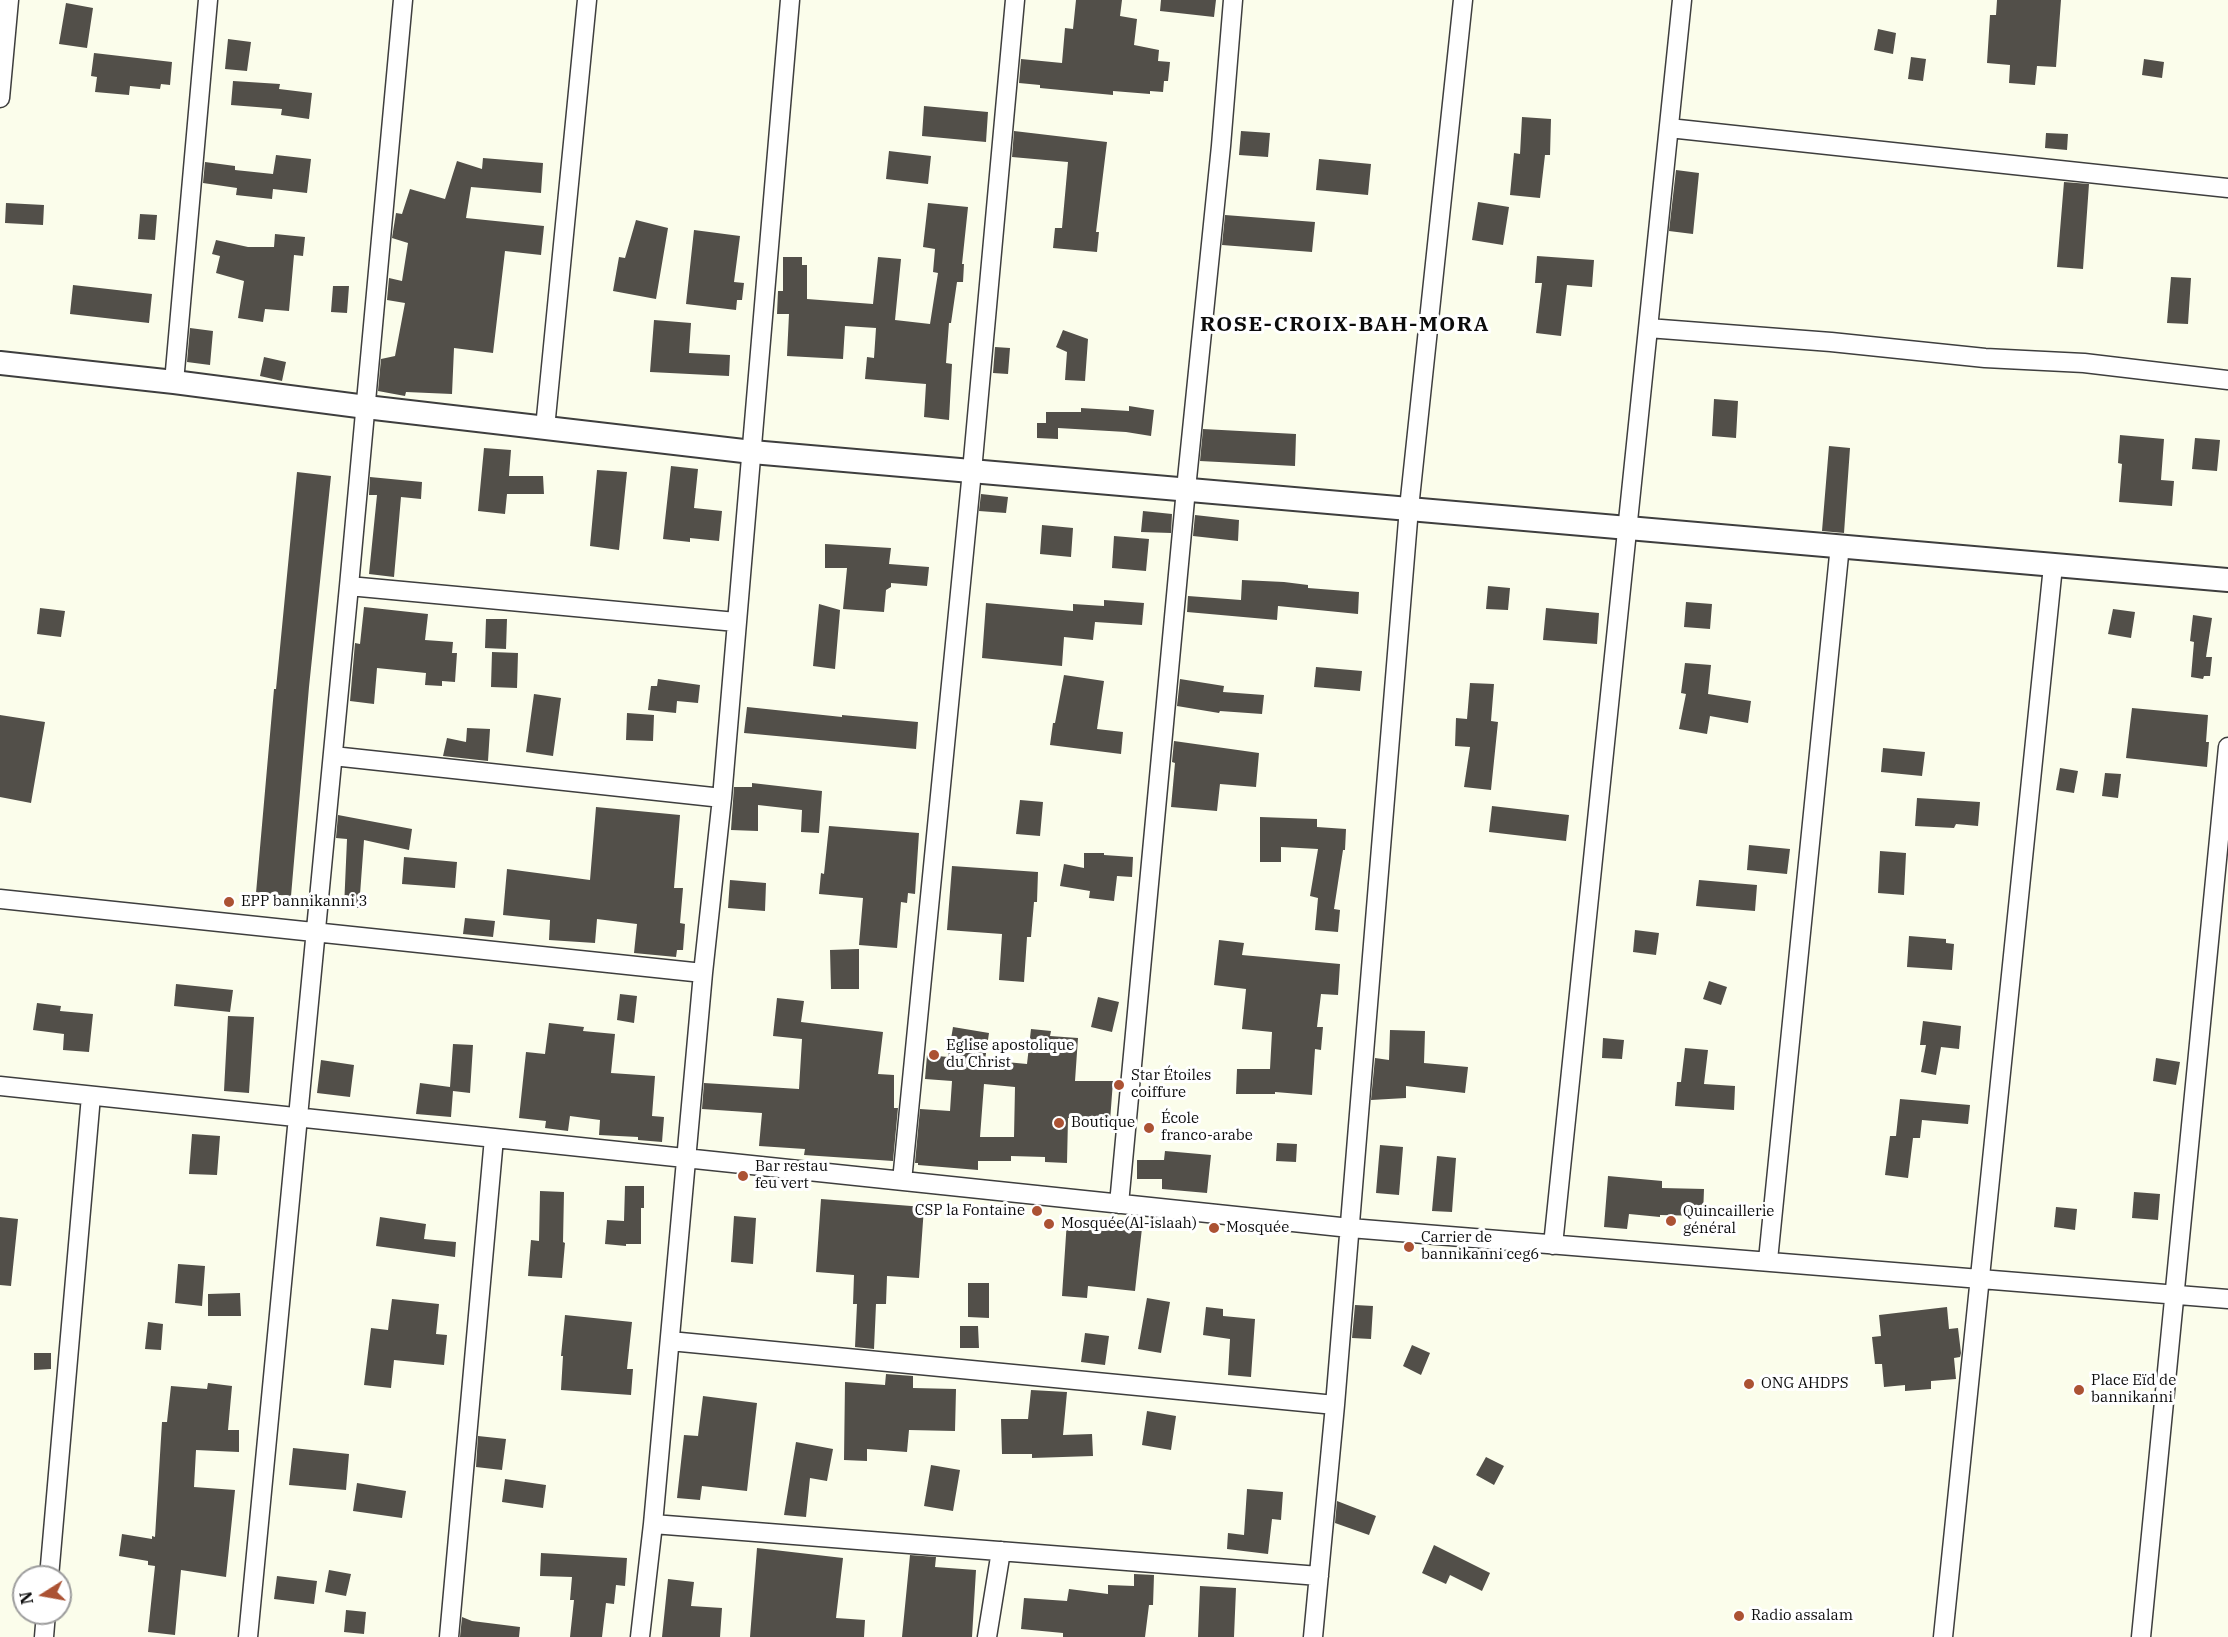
<!DOCTYPE html>
<html>
<head>
<meta charset="utf-8">
<style>
  body { margin:0 }
  #map { position:relative; width:2228px; height:1637px; overflow:hidden; background:#fbfdeb; font-family:"IBM Plex Serif",serif }
  canvas { display:block }
  .north { position:absolute; left:12px; top:1565px; width:60px; height:60px; box-sizing:border-box; background:#fff; border:2px solid #9d9d9d; border-radius:50%; rotate:259deg; font-size:16px; font-weight:700; line-height:24px; text-align:center; color:#0b0b0b }
  .north::after { content:''; display:block; margin:auto; width:21px; height:27px; background:#ab5233; clip-path:polygon(50% 0,100% 100%,50% 72%,0 100%) }
</style>
</head>
<body>
<div id="map">
<canvas width="2228" height="1637"></canvas>
<div class="north">N</div>
</div>
<script>
const ctx = document.querySelector('canvas').getContext('2d');
ctx.lineJoin = 'round';
function paint(path, color) {
  ctx.fillStyle = color;
  ctx.fill(path, 'evenodd');
}
function toPath(rows) {
  const path = new Path2D();
  for (const r of rows) {
    path.moveTo(r[0], r[1]);
    for (let i = 2; i < r.length; i += 2) path.lineTo(r[i], r[i + 1]);
  }
  return path;
}
function trace(path, color, width, dash) {
  ctx.strokeStyle = color;
  ctx.lineWidth = width;
  ctx.lineCap = dash ? 'butt' : 'round';
  ctx.setLineDash(dash || []);
  ctx.stroke(path);
}
function write(font, color, halo, rows, align = 'center') {
  ctx.font = font + ' "IBM Plex Serif",serif';
  ctx.lineWidth = 6;
  ctx.setLineDash([]);
  ctx.textBaseline = 'middle';
  ctx.strokeStyle = halo;
  ctx.fillStyle = color;
  for (const [text, x, y, turn = 0] of rows) {
    ctx.save();
    ctx.translate(x, y);
    ctx.rotate((+turn || 0) * Math.PI / 180);
    ctx.textAlign = isNaN(turn) ? turn : align;
    if (halo) ctx.strokeText(text, 0, 0);
    ctx.fillText(text, 0, 0);
    ctx.restore();
  }
}
const building = toPath([
  [1076,0,1122,0,1120,16,1137,19,1134,45,1159,50,1158,61,1170,62,1168,81,1164,81,1163,92,1150,91,1150,94,1113,91,1113,95,1040,88,1040,85,1019,83,1021,59,1062,63,1065,28,1073,29],
  [1161,0,1216,0,1214,17,1160,11],
  [1997,0,2061,0,2056,67,2037,66,2035,85,2009,83,2010,65,1987,63,1990,15,1996,15],
  [66,3,93,8,87,48,59,44],
  [1878,29,1896,33,1893,54,1874,50],
  [228,39,251,42,247,71,225,69],
  [94,53,172,62,170,85,161,84,160,89,130,86,129,95,95,92,97,77,91,76],
  [1911,57,1926,59,1923,81,1908,79],
  [2144,59,2164,62,2162,78,2142,75],
  [233,81,280,84,279,89,312,93,309,119,281,115,282,109,231,105],
  [924,106,988,112,986,142,922,136],
  [1522,117,1551,119,1550,155,1545,155,1540,198,1510,195,1514,153,1520,154],
  [1014,131,1107,142,1096,232,1099,232,1097,252,1053,248,1055,228,1062,228,1068,162,1012,157],
  [1241,131,1270,133,1268,157,1239,155],
  [2046,133,2068,134,2067,150,2045,148],
  [889,151,931,156,928,184,886,179],
  [276,155,311,159,307,193,273,189,272,199,236,195,237,188,203,183,205,162,235,166,235,170,273,174],
  [483,158,543,163,541,193,471,187,466,218,544,226,541,255,505,251,493,353,454,348,452,394,406,392,405,396,378,391,381,359,395,356,405,303,387,300,389,278,402,281,408,243,392,238,396,213,402,214,410,189,445,199,457,161,482,169],
  [1319,159,1371,164,1368,195,1316,190],
  [1676,170,1699,173,1693,234,1669,231],
  [2064,182,2089,184,2083,269,2057,267],
  [1478,202,1509,207,1503,245,1472,240],
  [6,203,44,205,43,225,5,223],
  [928,203,968,207,962,264,964,264,963,282,957,282,951,323,949,323,946,363,952,364,949,420,924,417,926,384,865,379,867,357,874,358,876,328,845,326,843,359,787,356,789,314,777,314,778,291,783,291,783,257,802,257,802,265,807,265,807,299,873,304,878,257,901,259,895,320,930,324,938,273,933,272,935,249,923,247],
  [140,214,157,215,155,240,138,239],
  [1225,215,1315,222,1312,252,1222,245],
  [636,220,668,228,656,299,613,291,619,257,625,258],
  [694,230,740,236,734,282,744,283,742,300,737,300,736,310,686,304],
  [275,234,305,237,303,256,294,255,289,311,265,309,263,322,238,318,244,281,216,273,220,256,212,254,216,240,248,247,274,247],
  [1537,256,1594,260,1592,287,1567,285,1561,336,1536,333,1542,283,1535,283],
  [2171,277,2191,278,2188,324,2167,323],
  [73,285,152,294,149,323,70,314],
  [333,286,349,286,347,313,331,312],
  [654,320,691,323,689,353,730,355,729,376,650,372],
  [190,328,213,331,210,365,187,362],
  [1063,330,1088,339,1085,381,1065,380,1067,352,1056,347],
  [995,347,1010,348,1008,374,993,373],
  [264,357,286,362,282,381,260,376],
  [1714,399,1738,401,1736,438,1712,436],
  [1129,406,1154,410,1151,436,1126,432,1058,428,1058,439,1037,438,1037,423,1046,423,1046,412,1081,412,1081,408,1129,411],
  [1203,429,1296,434,1295,466,1200,461],
  [2120,435,2164,439,2161,480,2174,481,2172,506,2119,502,2122,464,2118,463],
  [2195,438,2220,440,2217,471,2192,469],
  [1829,446,1850,448,1844,533,1822,531],
  [484,448,511,450,509,476,543,476,544,494,507,494,505,514,478,511],
  [671,466,698,469,694,508,722,511,719,541,690,538,690,542,663,539],
  [597,470,627,472,619,550,590,546],
  [297,472,331,476,309,687,291,896,256,893,274,689,276,689],
  [370,477,422,482,421,499,401,497,394,577,369,574,377,495,369,495],
  [981,494,1008,497,1006,513,979,511],
  [1143,511,1172,514,1171,533,1141,532],
  [1195,515,1239,520,1238,541,1193,536],
  [1042,525,1073,528,1071,557,1040,554],
  [1114,536,1149,539,1146,571,1112,568],
  [825,544,891,548,889,564,929,567,927,586,891,583,891,587,886,590,884,612,843,609,847,568,825,568],
  [1242,580,1284,582,1308,585,1308,588,1359,592,1358,614,1278,606,1277,620,1187,612,1188,596,1241,600],
  [1488,586,1510,588,1508,610,1486,609],
  [1104,600,1144,603,1142,625,1095,622,1093,640,1064,637,1062,666,982,658,986,603,1073,611,1073,604,1104,606],
  [1686,602,1712,604,1710,629,1684,627],
  [819,604,840,610,835,669,813,666],
  [364,607,428,614,425,640,453,642,452,653,457,653,455,682,442,681,442,686,425,685,426,673,377,668,374,704,350,701,355,643,360,644],
  [40,608,65,611,61,637,37,634],
  [1546,608,1599,613,1597,644,1543,640],
  [2113,609,2135,612,2131,638,2108,634],
  [2193,615,2212,618,2206,657,2212,657,2210,676,2204,676,2203,679,2191,677,2194,642,2190,641],
  [486,619,507,619,506,649,485,648],
  [492,652,518,653,517,688,491,687],
  [1685,663,1711,665,1708,694,1751,701,1748,723,1710,716,1707,734,1679,729,1686,694,1681,693],
  [1316,667,1362,671,1360,691,1314,687],
  [1064,675,1104,681,1097,729,1123,732,1121,754,1050,745,1053,723,1055,723],
  [658,679,700,685,698,703,677,701,676,713,648,710,651,686,657,686],
  [1180,679,1224,686,1223,692,1264,695,1262,714,1220,711,1219,713,1177,706],
  [1470,683,1494,684,1491,721,1498,722,1491,790,1464,787,1470,747,1455,746,1456,718,1467,719],
  [534,694,561,698,553,756,526,752],
  [747,707,842,717,842,715,918,722,916,749,744,733],
  [2132,708,2208,715,2206,742,2209,742,2207,767,2126,758],
  [627,713,654,715,653,741,626,740],
  [0,715,45,722,31,803,0,797],
  [467,728,490,729,488,761,443,756,447,738,466,742],
  [1174,741,1259,753,1256,787,1220,784,1217,811,1171,807,1175,763,1172,762],
  [1883,748,1925,752,1922,776,1881,772],
  [2060,768,2078,771,2074,793,2056,790],
  [2105,773,2121,774,2118,798,2102,796],
  [752,783,822,791,819,833,801,832,802,810,758,805,758,831,731,830,734,787,752,787],
  [1917,798,1980,802,1978,826,1956,824,1954,828,1915,826],
  [1020,800,1043,802,1040,836,1016,834],
  [1492,806,1569,815,1566,841,1489,832],
  [596,807,680,815,674,888,683,888,680,923,685,924,683,950,677,950,676,957,634,953,637,924,597,919,595,943,549,940,550,920,503,915,507,869,590,880],
  [338,815,412,829,409,850,364,840,359,908,344,908,347,839,336,838],
  [1260,817,1317,819,1317,827,1346,829,1345,850,1343,850,1334,909,1340,910,1338,932,1315,930,1318,898,1310,896,1318,849,1281,847,1281,862,1260,862],
  [829,826,919,833,915,894,908,893,907,903,901,902,897,948,859,945,863,898,819,894,821,873,824,874],
  [1749,845,1790,849,1787,874,1747,870],
  [1880,851,1906,853,1904,895,1878,893],
  [1084,853,1104,853,1104,855,1133,857,1132,877,1117,876,1114,901,1089,898,1090,891,1060,886,1064,864,1084,868],
  [404,857,457,862,455,888,402,884],
  [952,866,1038,872,1037,902,1034,902,1031,937,1027,937,1024,982,999,980,1002,934,947,930],
  [730,880,766,883,765,911,728,908],
  [1699,880,1757,885,1755,911,1696,906],
  [465,918,495,921,493,937,463,934],
  [1635,930,1659,933,1656,955,1633,952],
  [1909,936,1946,939,1946,943,1954,944,1952,970,1907,967],
  [1219,940,1244,943,1242,955,1340,964,1338,995,1321,994,1317,1027,1323,1027,1321,1050,1315,1049,1312,1095,1275,1092,1275,1094,1236,1094,1237,1069,1270,1069,1272,1032,1242,1029,1246,989,1214,985],
  [859,949,859,989,831,989,830,950],
  [1709,981,1727,987,1721,1005,1703,999],
  [176,984,233,990,230,1012,174,1006],
  [620,994,637,996,634,1023,617,1020],
  [1098,997,1119,1002,1112,1032,1091,1027],
  [777,998,804,1001,801,1022,883,1032,878,1074,894,1075,894,1108,898,1108,893,1161,804,1155,805,1149,759,1146,762,1113,702,1109,704,1083,799,1089,802,1039,773,1036],
  [37,1003,61,1006,60,1011,93,1014,89,1052,63,1050,64,1034,33,1030],
  [228,1016,254,1017,249,1093,224,1091],
  [1923,1021,1961,1026,1959,1049,1941,1047,1936,1075,1921,1072,1926,1045,1920,1045],
  [549,1023,584,1027,583,1031,615,1034,611,1073,655,1076,652,1116,664,1117,662,1142,638,1140,638,1137,599,1135,600,1120,570,1116,568,1131,545,1128,546,1121,519,1118,526,1052,545,1054],
  [953,1027,989,1033,985,1060,1027,1064,1031,1029,1051,1031,1050,1036,1078,1038,1075,1081,1113,1081,1110,1121,1068,1118,1067,1163,1045,1162,1045,1157,1011,1156,1011,1161,978,1161,978,1170,918,1165,918,1163,915,1163,920,1109,950,1111,952,1081,925,1079,927,1055,948,1057],
  [984,1084,1015,1087,1014,1137,980,1137],
  [1390,1030,1425,1031,1424,1063,1468,1067,1465,1093,1406,1086,1406,1098,1371,1100,1375,1058,1389,1060],
  [1603,1038,1624,1040,1622,1059,1602,1058],
  [453,1044,473,1045,470,1093,453,1091,451,1117,416,1114,420,1083,450,1087],
  [1685,1048,1708,1050,1704,1084,1735,1086,1734,1110,1675,1106,1677,1082,1681,1082],
  [2156,1058,2180,1062,2176,1085,2153,1081],
  [321,1060,354,1065,350,1097,317,1093],
  [1900,1099,1970,1105,1968,1124,1922,1120,1920,1138,1913,1138,1908,1178,1885,1175,1890,1136,1896,1136],
  [192,1134,220,1136,217,1175,189,1174],
  [1277,1143,1297,1144,1296,1162,1276,1161],
  [1380,1145,1403,1147,1399,1195,1376,1193],
  [1165,1151,1211,1155,1207,1193,1162,1189,1162,1179,1137,1179,1137,1160,1164,1160],
  [1437,1156,1456,1158,1452,1212,1432,1211],
  [1608,1176,1662,1181,1662,1188,1704,1189,1703,1216,1660,1215,1660,1217,1629,1214,1627,1229,1604,1227],
  [625,1186,644,1186,644,1208,641,1208,641,1244,626,1244,626,1246,605,1244,607,1220,624,1221],
  [540,1191,564,1192,563,1242,565,1243,562,1278,528,1276,531,1240,539,1241],
  [2134,1192,2160,1194,2158,1220,2132,1218],
  [821,1199,924,1207,919,1278,887,1276,886,1304,876,1304,874,1349,855,1347,857,1304,853,1304,854,1275,816,1272],
  [2056,1207,2077,1209,2075,1230,2054,1227],
  [734,1216,756,1218,753,1264,731,1262],
  [0,1217,18,1219,11,1286,0,1285],
  [380,1217,426,1224,424,1239,456,1242,455,1257,376,1246],
  [1067,1220,1142,1228,1135,1291,1088,1286,1087,1298,1062,1296],
  [178,1264,205,1266,202,1306,175,1303],
  [968,1283,989,1283,989,1318,968,1317],
  [240,1293,241,1316,208,1316,208,1294],
  [1147,1298,1170,1302,1161,1353,1138,1349],
  [392,1299,439,1304,436,1334,447,1335,444,1365,394,1360,391,1388,364,1385,371,1328,388,1330],
  [1355,1305,1373,1306,1371,1339,1352,1338],
  [1206,1307,1223,1309,1223,1316,1255,1319,1251,1377,1228,1375,1230,1339,1203,1335],
  [1947,1307,1949,1329,1958,1328,1961,1353,1960,1357,1954,1358,1956,1379,1931,1381,1931,1389,1905,1391,1905,1385,1884,1387,1882,1364,1875,1364,1872,1337,1881,1336,1879,1315],
  [565,1315,632,1322,627,1369,633,1369,631,1395,561,1390,563,1356,561,1356],
  [148,1322,163,1324,161,1350,145,1349],
  [960,1326,978,1326,979,1348,960,1348],
  [1085,1333,1109,1336,1105,1365,1081,1362],
  [1412,1345,1430,1353,1421,1375,1403,1366],
  [34,1353,51,1353,51,1369,34,1370],
  [886,1374,913,1376,913,1388,956,1389,955,1431,909,1430,907,1452,867,1449,867,1461,844,1460,845,1382,885,1385],
  [208,1383,232,1386,228,1430,239,1430,239,1452,196,1450,194,1487,235,1490,226,1577,181,1570,175,1635,148,1632,155,1566,148,1565,148,1561,119,1556,122,1534,152,1539,152,1536,155,1537,162,1422,167,1422,171,1386,207,1389],
  [1031,1390,1067,1392,1063,1435,1092,1434,1093,1456,1032,1458,1032,1454,1002,1454,1001,1419,1028,1419],
  [703,1396,757,1403,747,1491,702,1486,700,1500,677,1498,684,1435,698,1436],
  [1147,1411,1176,1416,1171,1450,1142,1445],
  [478,1436,506,1439,502,1470,476,1467],
  [796,1442,833,1449,827,1481,810,1478,806,1517,784,1515],
  [293,1448,349,1454,346,1490,289,1485],
  [1486,1457,1504,1466,1494,1485,1476,1475],
  [931,1465,960,1470,953,1511,924,1506],
  [505,1479,546,1485,543,1508,502,1502],
  [357,1483,406,1491,402,1518,353,1511],
  [1247,1489,1283,1492,1281,1520,1272,1519,1268,1554,1227,1549,1228,1533,1244,1535],
  [1337,1501,1376,1516,1369,1535,1335,1523],
  [1434,1545,1490,1573,1482,1591,1450,1575,1446,1584,1422,1573],
  [757,1548,843,1558,836,1618,865,1620,864,1637,750,1637],
  [541,1553,627,1558,625,1586,616,1585,614,1604,606,1603,602,1637,570,1637,574,1600,570,1600,572,1577,540,1576],
  [910,1555,936,1557,935,1567,976,1570,972,1637,902,1637],
  [329,1570,351,1574,346,1596,325,1592],
  [1134,1574,1154,1575,1153,1605,1149,1605,1145,1637,1063,1637,1063,1633,1021,1629,1024,1598,1067,1601,1069,1589,1108,1594,1108,1585,1134,1586],
  [277,1576,317,1581,314,1604,274,1599],
  [668,1579,694,1582,691,1606,722,1608,720,1637,662,1637],
  [1200,1586,1236,1588,1234,1637,1198,1637],
  [346,1610,366,1612,364,1634,344,1632],
  [462,1617,472,1621,520,1627,519,1637,460,1637]
]);
const minor = toPath([
  [0,98,9,0],
  [1669,128,2228,188],
  [1648,328,1831,342,1985,358,2084,363,2228,380],
  [174,382,208,0],
  [545,428,587,0],
  [349,586,736,622],
  [333,756,722,798],
  [0,899,703,973],
  [0,1086,1350,1228,2228,1299],
  [902,1181,972,471,1015,0],
  [1119,1204,1186,489,1221,146,1233,0],
  [1553,1245,1682,0],
  [1768,1260,1840,545],
  [670,1341,1335,1405],
  [653,1524,1319,1576],
  [49,1577,91,1096],
  [44,1637,46,1613],
  [248,1637,349,586,403,0],
  [449,1637,494,1138],
  [640,1637,653,1524,703,973,722,798,790,0],
  [987,1637,1001,1551],
  [1313,1637,1335,1405,1409,508,1463,0],
  [1943,1637,2053,566],
  [2141,1637,2228,747]
]);
const tertiary = toPath([
  [0,363,174,382,366,407,752,452,2228,580]
]);
const markers = [
  [229,902,6,"#ab5233"],
  [934,1055,6,"#ab5233"],
  [1119,1085,6,"#ab5233"],
  [1059,1123,6,"#ab5233"],
  [1149,1128,6,"#ab5233"],
  [743,1176,6,"#ab5233"],
  [1037,1211,6,"#ab5233"],
  [1671,1221,6,"#ab5233"],
  [1049,1224,6,"#ab5233"],
  [1214,1228,6,"#ab5233"],
  [1409,1247,6,"#ab5233"],
  [1749,1384,6,"#ab5233"],
  [2079,1390,6,"#ab5233"],
  [1739,1616,6,"#ab5233"]
];
const poiNames = [
  ["EPP bannikanni 3",241,902],
  ["Eglise apostolique",946,1046],
  ["du Christ",946,1063],
  ["Star Étoiles",1131,1076],
  ["coiffure",1131,1093],
  ["École",1161,1119],
  ["franco-arabe",1161,1136],
  ["Boutique",1071,1123],
  ["Bar restau",755,1167],
  ["feu vert",755,1184],
  ["CSP la Fontaine",1025,1211,"right"],
  ["Quincaillerie",1683,1212],
  ["général",1683,1229],
  ["Mosquée(Al-islaah)",1061,1224],
  ["Mosquée",1226,1228],
  ["Carrier de",1421,1238],
  ["bannikanni ceg6",1421,1255],
  ["Place Eïd de",2091,1381],
  ["bannikanni",2091,1398],
  ["ONG AHDPS",1761,1384],
  ["Radio assalam",1751,1616]
];
const districtNames = [
  ["ROSE-CROIX-BAH-MORA",1345,325]
];
paint(building, '#524f49');
trace(minor, '#3e3e3e', 21);
trace(tertiary, '#3e3e3e', 26);
trace(minor, '#fff', 18);
trace(tertiary, '#fff', 22);
for (const [x, y, r, color] of markers) {
  const dot = new Path2D();
  dot.arc(x, y, r, 0, 2 * Math.PI);
  ctx.fillStyle = color;
  ctx.fill(dot);
  trace(dot, '#fff', 2);
}
write('15px', '#0b0b0b', '#fff', poiNames, 'left');
ctx.letterSpacing = '1.5px';
write('bold 21px', '#0b0b0b', '#fff', districtNames);
ctx.letterSpacing = '0px';
</script>
</body>
</html>
